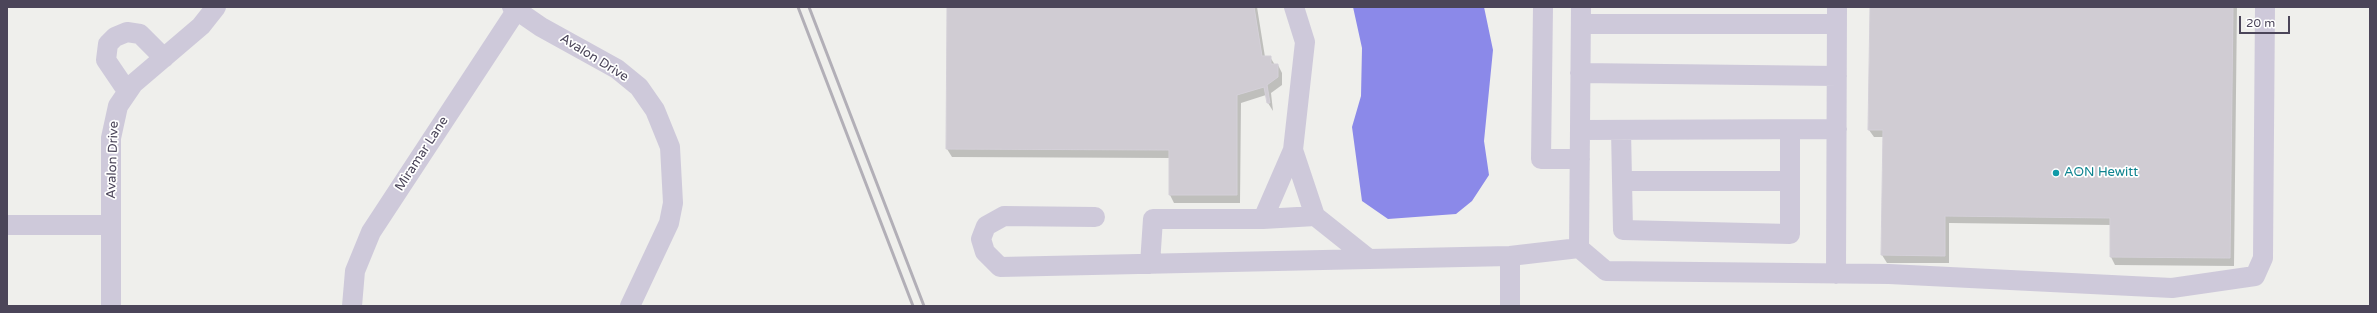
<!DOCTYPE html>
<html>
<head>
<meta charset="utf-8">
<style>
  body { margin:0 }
  #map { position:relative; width:2377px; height:313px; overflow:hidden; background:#efefec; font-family:"Varela Round",sans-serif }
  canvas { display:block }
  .frame { position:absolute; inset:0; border:8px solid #4b4559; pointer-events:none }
  .scale { position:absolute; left:2239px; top:16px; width:51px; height:18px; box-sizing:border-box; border:2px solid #4b4559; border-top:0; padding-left:5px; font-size:12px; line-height:14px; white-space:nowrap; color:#4b4559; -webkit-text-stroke:3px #fff; paint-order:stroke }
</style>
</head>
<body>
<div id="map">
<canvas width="2377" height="313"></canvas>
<div class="frame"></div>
<div class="scale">20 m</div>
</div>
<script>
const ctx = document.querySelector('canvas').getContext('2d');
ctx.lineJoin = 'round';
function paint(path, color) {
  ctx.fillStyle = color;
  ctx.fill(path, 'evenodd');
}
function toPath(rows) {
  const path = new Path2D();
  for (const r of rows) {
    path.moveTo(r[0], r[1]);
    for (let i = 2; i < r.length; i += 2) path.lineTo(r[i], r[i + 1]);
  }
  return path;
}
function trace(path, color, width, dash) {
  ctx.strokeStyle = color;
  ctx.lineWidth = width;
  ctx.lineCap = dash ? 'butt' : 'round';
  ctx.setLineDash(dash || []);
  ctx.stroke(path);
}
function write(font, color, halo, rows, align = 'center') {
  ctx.font = font + ' "Varela Round",sans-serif';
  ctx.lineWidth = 3.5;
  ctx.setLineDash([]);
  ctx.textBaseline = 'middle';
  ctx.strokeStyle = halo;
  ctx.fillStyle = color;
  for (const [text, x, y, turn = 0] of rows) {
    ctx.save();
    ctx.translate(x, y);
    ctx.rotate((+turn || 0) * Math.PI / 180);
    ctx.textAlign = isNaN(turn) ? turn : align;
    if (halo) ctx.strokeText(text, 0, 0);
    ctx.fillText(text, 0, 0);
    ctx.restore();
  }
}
const water = toPath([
  [1353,7,1484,7,1493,50,1484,141,1489,175,1472,201,1456,214,1388,219,1362,201,1352,127,1361,96,1362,48]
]);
const shadow = toPath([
  [948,7,1257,7,1265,57,1270,57,1275,65,1278,65,1282,73,1282,85,1271,93,1273,111,1268,103,1266,95,1241,103,1240,203,1174,203,1170,195,1170,158,952,157,947,149],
  [1871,7,2237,7,2234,266,2115,265,2111,257,2111,225,1949,223,1949,263,1887,263,1882,255,1884,137,1874,137,1869,130]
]);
const building = toPath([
  [947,7,1254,7,1262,56,1271,56,1271,64,1278,64,1278,77,1267,85,1270,103,1267,103,1264,87,1237,95,1237,195,1169,195,1169,150,946,149,947,7],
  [1870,7,2233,7,2230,258,2110,257,2110,218,1945,216,1945,256,1881,255,1883,130,1868,130,1870,7]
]);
const minor = toPath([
  [512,7,541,27,617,69,639,87,655,110,670,147,673,203,669,223,630,306],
  [1294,7,1305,42,1293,150,1315,216,1369,259,1510,256,1579,248],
  [1543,7,1541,159,1580,159],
  [1581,7,1579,248,1606,271,1889,274,2172,288,2255,276,2263,258,2265,7],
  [1581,24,1837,24],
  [1580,73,1837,76],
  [127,91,106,60,108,44,115,37,127,32,140,34,164,58],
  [1580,130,1837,129],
  [1621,130,1623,230,1790,234,1790,130],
  [1622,181,1790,181],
  [1095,217,1004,216,986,226,981,239,985,252,1000,267,1369,259],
  [1263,219,1315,216],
  [7,225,111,225],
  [1510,256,1510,306],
  [1150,264,1153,219,1263,219,1293,150],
  [1836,274,1837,7],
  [111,306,111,138,118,106,133,84,201,26,216,7],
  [352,306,355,271,371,232,516,11]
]);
const rail = toPath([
  [798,7,913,306],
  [809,7,924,306]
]);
const markers = [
  [2056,173,4,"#0f9aa8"]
];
const streetNames = [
  ["Avalon Drive",594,58,32],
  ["Miramar Lane",422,154,-57],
  ["Avalon Drive",113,160,-88]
];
const cultureNames = [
  ["AON Hewitt",2064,173]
];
paint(water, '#8b89e9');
paint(shadow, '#0003');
paint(building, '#d0ccd3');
trace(building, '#d4d0d8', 1);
trace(minor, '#cec9da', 20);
trace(rail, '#b2afb7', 3);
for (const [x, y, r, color] of markers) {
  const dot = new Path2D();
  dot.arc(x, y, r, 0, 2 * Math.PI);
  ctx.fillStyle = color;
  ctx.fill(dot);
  trace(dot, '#fff', 1.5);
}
write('13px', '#4b4559', '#fff', streetNames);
write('13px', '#0d838f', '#fff', cultureNames, 'left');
</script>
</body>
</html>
